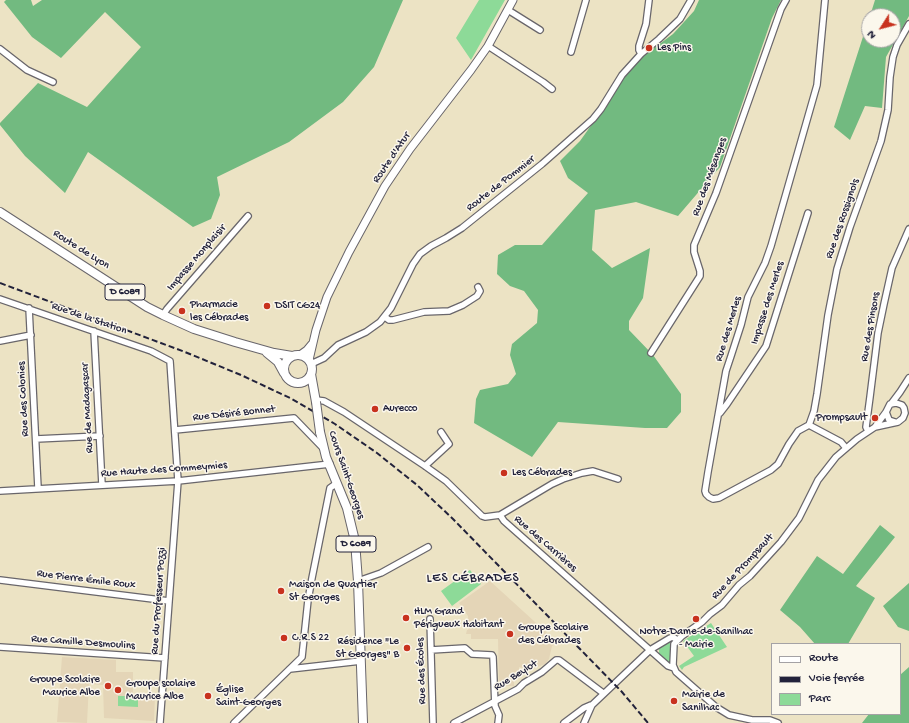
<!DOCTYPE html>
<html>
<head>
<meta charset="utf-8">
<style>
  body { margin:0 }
  #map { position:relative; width:909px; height:723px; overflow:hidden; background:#ece3c4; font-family:"Gochi Hand",sans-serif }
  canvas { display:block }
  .legend { position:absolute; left:771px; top:643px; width:130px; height:72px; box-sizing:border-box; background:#fbf7ec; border:1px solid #a4a2a5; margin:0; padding:5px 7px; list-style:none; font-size:12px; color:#22223b }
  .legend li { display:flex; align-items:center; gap:8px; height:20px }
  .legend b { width:20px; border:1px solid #a4a2a5 }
  .north { position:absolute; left:861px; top:8px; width:40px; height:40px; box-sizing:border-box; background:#fbf7ec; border:1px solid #a4a2a5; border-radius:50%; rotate:234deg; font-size:11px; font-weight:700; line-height:16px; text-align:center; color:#22223b }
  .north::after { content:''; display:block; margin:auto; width:14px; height:18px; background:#c8321e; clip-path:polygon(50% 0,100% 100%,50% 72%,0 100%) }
</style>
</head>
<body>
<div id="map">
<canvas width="909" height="723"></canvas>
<ul class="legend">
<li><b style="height:5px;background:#fff"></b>Route</li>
<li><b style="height:5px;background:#22223b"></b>Voie ferrée</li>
<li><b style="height:11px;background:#8dda98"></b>Parc</li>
</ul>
<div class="north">N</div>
</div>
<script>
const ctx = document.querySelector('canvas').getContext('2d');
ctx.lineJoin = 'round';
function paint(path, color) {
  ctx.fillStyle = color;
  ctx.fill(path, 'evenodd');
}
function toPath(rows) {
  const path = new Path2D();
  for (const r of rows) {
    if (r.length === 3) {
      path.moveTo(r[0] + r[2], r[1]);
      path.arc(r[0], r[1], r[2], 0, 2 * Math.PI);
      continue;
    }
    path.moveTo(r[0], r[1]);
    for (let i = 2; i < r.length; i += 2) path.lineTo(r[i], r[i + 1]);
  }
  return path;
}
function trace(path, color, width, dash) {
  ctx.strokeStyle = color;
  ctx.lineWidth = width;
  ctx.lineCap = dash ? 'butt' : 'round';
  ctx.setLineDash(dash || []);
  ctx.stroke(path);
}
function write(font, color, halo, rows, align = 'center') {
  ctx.font = font + ' "Gochi Hand",sans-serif';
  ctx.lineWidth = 3;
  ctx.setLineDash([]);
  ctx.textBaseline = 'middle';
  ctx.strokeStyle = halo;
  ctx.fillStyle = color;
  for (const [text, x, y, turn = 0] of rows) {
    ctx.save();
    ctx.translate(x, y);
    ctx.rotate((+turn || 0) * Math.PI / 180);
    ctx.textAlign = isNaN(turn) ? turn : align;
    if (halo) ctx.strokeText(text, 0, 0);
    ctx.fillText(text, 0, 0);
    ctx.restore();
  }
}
const built = toPath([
  [490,581,557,642,552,646,549,659,545,664,533,669,527,669,519,667,519,672,515,672,516,681,514,682,514,686,499,686,498,639,471,639,471,634,466,634,467,630,468,630,468,616,459,603],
  [62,657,116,660,116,672,133,672,133,694,155,695,154,721,104,718,103,685,89,684,87,723,57,722]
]);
const green = toPath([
  [479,0,505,0,471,60,456,38],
  [470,570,481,584,452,606,441,591],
  [711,623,727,647,684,667,682,670,679,666,694,656,683,641],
  [667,642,670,642,670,662,667,662,659,654,659,647],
  [118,696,138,696,138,707,118,706]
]);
const forest = toPath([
  [6,0,31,0,33,6,42,0,403,0,374,67,343,102,289,142,217,177,220,195,211,219,193,227,88,152,65,193,25,156,0,125,0,123,38,83,87,107,141,47,105,12,61,58,32,37,4,2],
  [699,0,781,0,772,18,720,167,678,216,636,202,595,210,592,250,612,268,650,248,643,298,629,321,629,330,653,355,681,394,681,412,667,428,645,428,558,422,532,457,474,423,476,399,480,390,508,384,516,374,510,355,512,344,537,323,538,310,524,291,510,286,497,274,498,255,515,245,542,245,588,193,568,178,560,161,580,141,605,106,621,80,638,60,673,34,694,11],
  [875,0,909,0,909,16,886,57,882,108,865,106,850,140,834,127,869,18,869,40,893,40,893,16,870,16],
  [880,525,895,537,856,586,875,598,848,644,815,644,800,627,780,610,817,556,843,574],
  [909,583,909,631,898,627,883,606],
  [909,667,909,723,862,723,869,714,900,714,900,675]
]);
const minor = toPath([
  [508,10,540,30],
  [488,46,543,82,552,89],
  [0,49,27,70,53,82],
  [571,52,586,0],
  [641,54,639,50,639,46,646,24,649,0],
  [0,299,151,351,170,361,178,481,160,723],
  [29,308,38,488],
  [163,315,167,309,248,216],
  [385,317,389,320,393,320,424,312,449,311,463,305,477,296,480,291,478,287],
  [94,331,102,485],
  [0,341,31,335],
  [651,353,700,276,700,271,694,252,694,245,716,193,781,9,786,0],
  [311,364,324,358,338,345,366,332,380,322,391,308,413,264,420,254,431,246,446,238,462,228,542,164,593,119,601,109,622,75,641,54,659,39,680,19,691,0],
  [316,400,324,401,344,412,425,466,446,481,482,516,485,517,500,515,504,521,668,666,674,668],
  [891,404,900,392,909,378],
  [720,413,727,404,766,346,808,213],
  [809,425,798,431,789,444,778,464,771,470,719,498,713,499,709,497,706,494,705,491,708,472,726,371,731,356,741,325,748,297,765,263,771,246,817,85,825,0],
  [809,425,814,411,817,394,828,315,837,269,850,227,881,141,888,110,890,77,893,57,897,45,909,24],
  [809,425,841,442,846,448],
  [875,427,886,412],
  [175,430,294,418,323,448],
  [868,431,866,427,870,397,878,333,884,304,892,268,909,229],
  [36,439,100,436],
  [425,466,449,444,441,432],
  [0,491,178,481,330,464],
  [500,515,552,484,563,479,582,473,593,471,618,479],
  [0,580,169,601],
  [358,581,381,573,428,547],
  [430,619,433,723],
  [0,647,165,658],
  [431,650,465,648,472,654,492,655,493,657,495,706,499,715,498,723],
  [290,669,361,661],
  [234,723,302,657,308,600,312,578,330,488,337,483],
  [454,723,518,689,524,683,542,672,556,660,559,660,603,693],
  [564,723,584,708,591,705],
  [584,723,592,705,650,650,670,638,673,637,677,640],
  [778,723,770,720,752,720,729,715,716,707,676,672,673,665,674,644,682,636,702,622,710,614,722,605,739,585,750,576,781,542,799,518,818,480,836,457,857,439,875,427,898,422,903,418,905,413,904,408,902,405,896,403,890,404,886,412,889,420,895,422]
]);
const secondary = toPath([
  [300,355,307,350,312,344],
  [309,360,316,330,327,297,349,252,385,186,410,149,471,70,488,46,513,0]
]);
const primary = toPath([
  [0,212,147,307,163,315,194,329,235,342,274,353,292,356],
  [267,353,278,362,284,373],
  [298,369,14],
  [311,374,316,402],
  [320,432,326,457,347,508,355,541,358,581,363,723]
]);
const rail = toPath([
  [0,283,185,352,241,375,290,398,335,424,377,453,417,485,453,519,622,692,648,723]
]);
const primaryBridge = toPath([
  [316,402,320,432]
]);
const markers = [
  [649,48,4,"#c8321e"],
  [267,306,4,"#c8321e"],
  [182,311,4,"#c8321e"],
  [375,409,4,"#c8321e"],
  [875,418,4,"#c8321e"],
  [504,473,4,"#c8321e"],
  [281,591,4,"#c8321e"],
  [406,618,4,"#c8321e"],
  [696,619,4,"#c8321e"],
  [510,634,4,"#c8321e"],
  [284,638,4,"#c8321e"],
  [407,648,4,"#c8321e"],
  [108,686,4,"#c8321e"],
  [118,690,4,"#c8321e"],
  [208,696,4,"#c8321e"],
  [674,701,4,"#c8321e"]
];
const shields = [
  [125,292,40],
  [356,544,40]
];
const shieldNames = [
  ["D 6089",125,292],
  ["D 6089",356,544]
];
const poiNames = [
  ["Les Pins",657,48],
  ["Pharmacie",190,305],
  ["les Cébrades",190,318],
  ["DSIT CG24",275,306],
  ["Aurecco",383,409],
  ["Prompsault",867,418,"right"],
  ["Les Cébrades",512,473],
  ["Maison de Quartier",289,585],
  ["St Georges",289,598],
  ["HLM Grand",414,612],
  ["Périgueux Habitant",414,625],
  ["Groupe Scolaire",518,628],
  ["des Cébrades",518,641],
  ["Notre-Dame-de-Sanilhac",696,632,"center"],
  ["- Mairie",696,645,"center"],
  ["C.R.S 22",292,638],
  ["Résidence \"Le",399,642,"right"],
  ["St Georges\" B",399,655,"right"],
  ["Groupe Scolaire",100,680,"right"],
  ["Maurice Albe",100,693,"right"],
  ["Groupe scolaire",126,684],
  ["Maurice Albe",126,697],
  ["Église",216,690],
  ["Saint-Georges",216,703],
  ["Mairie de",682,695],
  ["Sanilhac",682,708]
];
const streetNames = [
  ["Route d'Atur",392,158,-56],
  ["Rue des Mésanges",710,177,-70],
  ["Route de Pommier",501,184,-38],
  ["Rue des Rossignols",843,219,-71],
  ["Route de Lyon",81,250,32],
  ["Impasse Monplaisir",197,258,-49],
  ["Impasse des Merles",768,303,-72],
  ["Rue de la Station",89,319,19],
  ["Rue des Pinsons",871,327,-80],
  ["Rue des Merles",729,329,-73],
  ["Rue des Colonies",24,399,-93],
  ["Rue de Madagascar",88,408,-93],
  ["Rue Désiré Bonnet",234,414,-6],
  ["Rue Haute des Commeymies",164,470,-4],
  ["Cours Saint-Georges",346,475,71],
  ["Rue des Carrières",545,544,41],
  ["Rue de Prompsault",743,567,-47],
  ["Rue Pierre Émile Roux",86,580,7],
  ["Rue du Professeur Pozzi",159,601,-86],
  ["Rue Camille Desmoulins",83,643,4],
  ["Rue des Écoles",422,671,-92],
  ["Rue Beylot",516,676,-32]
];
const quarterNames = [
  ["LES CÉBRADES",473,579]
];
paint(built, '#e4d5b7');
paint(green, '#8dda98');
paint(forest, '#72ba80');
trace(minor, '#69666b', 8);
trace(secondary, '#69666b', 9);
trace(primary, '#69666b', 10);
trace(minor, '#fff', 5.5);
trace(secondary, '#fff', 7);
trace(primary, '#fff', 8);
trace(rail, '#22223b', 2, [6, 3]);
trace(primaryBridge, '#69666b', 10, []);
trace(primaryBridge, '#fff', 8);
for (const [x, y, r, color] of markers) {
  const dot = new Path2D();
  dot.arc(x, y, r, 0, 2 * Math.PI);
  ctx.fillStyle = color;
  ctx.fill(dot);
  trace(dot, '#fbf7ec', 1.5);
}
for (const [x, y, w] of shields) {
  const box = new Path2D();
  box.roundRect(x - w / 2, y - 8, w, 16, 3);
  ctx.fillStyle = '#fbf7ec';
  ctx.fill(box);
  trace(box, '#22223b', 1);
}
write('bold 10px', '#22223b', null, shieldNames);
write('11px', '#22223b', '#fbf7ec', poiNames, 'left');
write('11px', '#22223b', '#fbf7ec', streetNames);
ctx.letterSpacing = '1px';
write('13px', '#22223b', '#fbf7ec', quarterNames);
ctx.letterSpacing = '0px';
</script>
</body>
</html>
